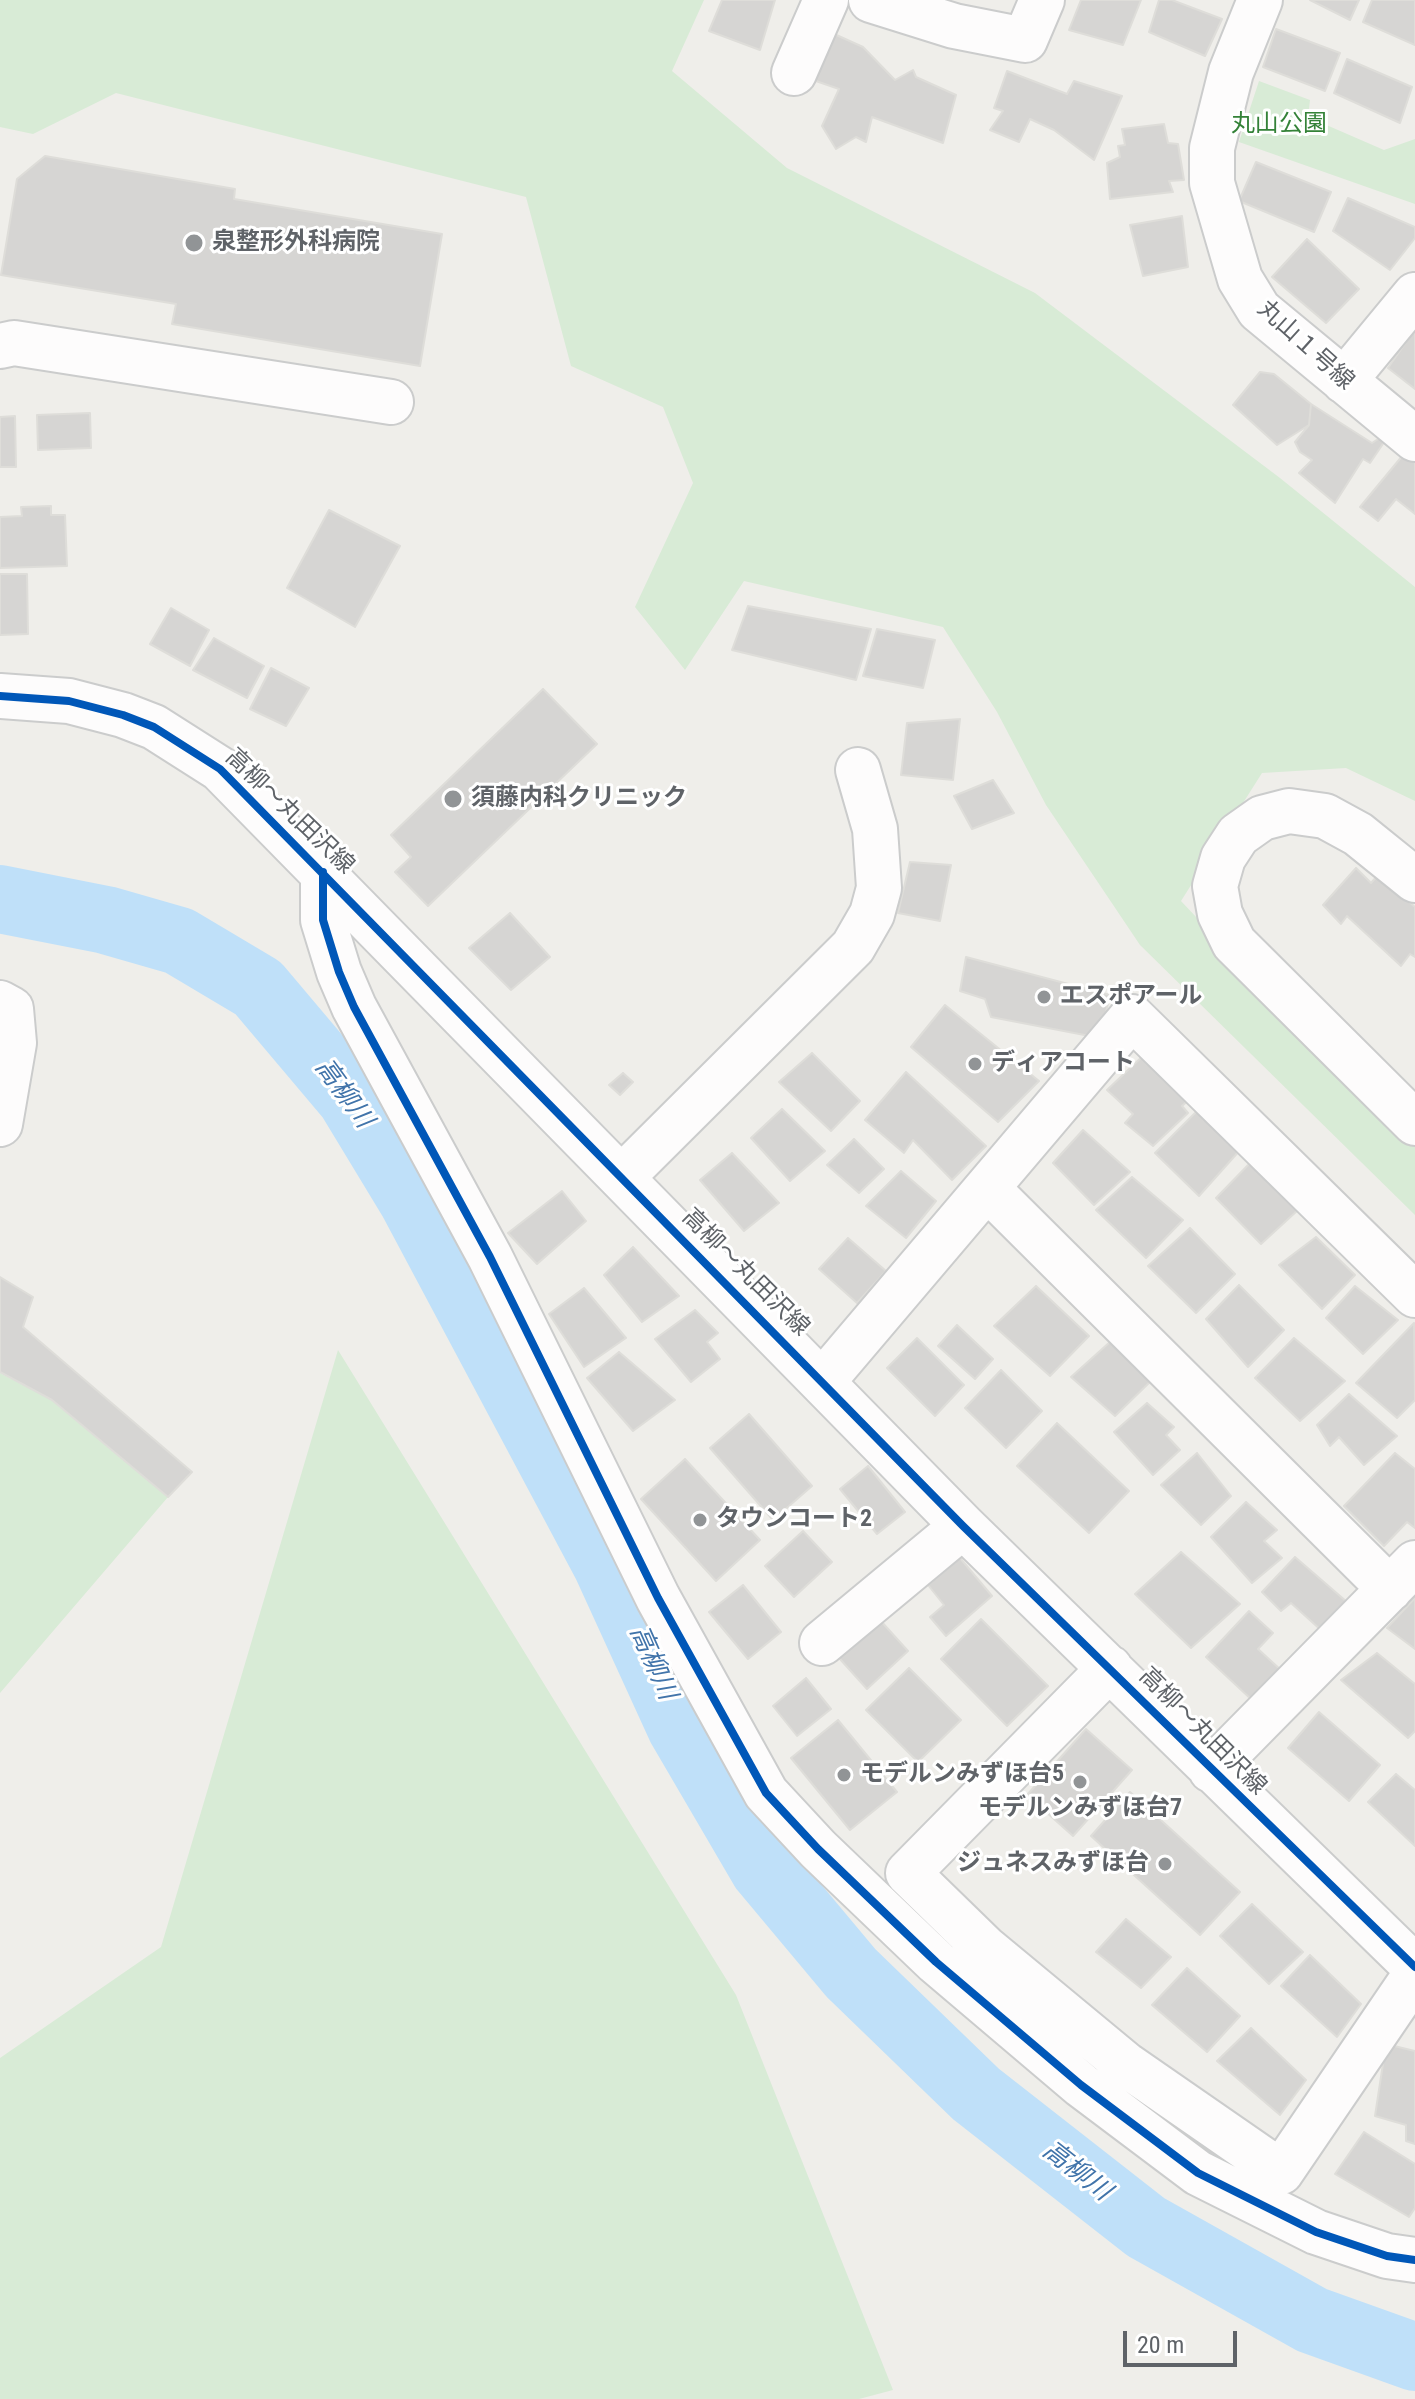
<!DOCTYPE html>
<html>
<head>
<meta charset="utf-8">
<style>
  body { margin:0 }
  #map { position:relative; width:1415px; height:2399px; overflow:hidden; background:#efeeea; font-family:"Roboto Condensed",sans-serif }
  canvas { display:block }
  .scale { position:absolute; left:1123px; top:2331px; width:114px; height:36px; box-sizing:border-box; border:4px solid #5f6368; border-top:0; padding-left:10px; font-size:24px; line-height:28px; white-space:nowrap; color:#5f6368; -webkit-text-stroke:6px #fff; paint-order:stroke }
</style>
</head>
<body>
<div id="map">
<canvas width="1415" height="2399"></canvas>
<div class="scale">20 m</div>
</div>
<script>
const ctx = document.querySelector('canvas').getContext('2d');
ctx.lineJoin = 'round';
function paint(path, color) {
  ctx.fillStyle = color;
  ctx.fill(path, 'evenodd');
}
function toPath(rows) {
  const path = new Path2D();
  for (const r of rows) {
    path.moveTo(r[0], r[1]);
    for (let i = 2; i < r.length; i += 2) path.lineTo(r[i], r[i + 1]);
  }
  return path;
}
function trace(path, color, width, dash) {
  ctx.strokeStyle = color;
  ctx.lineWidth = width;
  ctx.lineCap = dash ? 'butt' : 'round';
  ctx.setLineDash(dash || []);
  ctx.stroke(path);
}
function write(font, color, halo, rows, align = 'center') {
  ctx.font = font + ' "Roboto Condensed","Noto Sans JP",sans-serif';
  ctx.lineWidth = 6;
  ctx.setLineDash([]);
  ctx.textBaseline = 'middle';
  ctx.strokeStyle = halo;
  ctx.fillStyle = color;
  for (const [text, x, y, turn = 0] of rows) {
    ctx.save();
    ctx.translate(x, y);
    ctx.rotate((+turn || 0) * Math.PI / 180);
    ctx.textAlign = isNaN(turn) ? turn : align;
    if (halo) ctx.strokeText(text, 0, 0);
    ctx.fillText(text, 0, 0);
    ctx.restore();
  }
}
const green = toPath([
  [0,0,704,0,672,71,787,168,1035,293,1280,478,1415,587,1415,801,1346,768,1262,773,1181,901,1331,1060,1415,1143,1415,1215,1140,945,1046,805,997,712,943,627,744,581,685,670,635,607,693,483,663,407,571,366,526,197,116,93,33,134,0,127],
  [1259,81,1310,100,1308,117,1384,150,1415,139,1415,204,1239,142],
  [338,1350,736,1995,893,2390,859,2399,0,2399,0,2058,161,1947],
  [0,1373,52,1400,168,1497,0,1693]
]);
const river = toPath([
  [0,899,106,920,179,941,258,988,350,1097,413,1201,607,1565,681,1727,764,1869,851,1973,976,2094,1146,2227,1312,2320,1415,2357]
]);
const building = toPath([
  [722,0,775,0,760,50,709,31,722,0],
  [1081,0,1141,0,1123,45,1069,30,1081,0],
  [1159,0,1172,0,1222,19,1205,56,1149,32,1159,0],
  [1310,0,1359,0,1350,20,1310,0],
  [1372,0,1415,0,1415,45,1363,22,1372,0],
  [1276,29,1340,53,1325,91,1263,67,1276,29],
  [832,33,863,47,895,80,913,70,916,77,956,95,943,143,872,117,866,142,856,137,836,149,822,126,839,89,813,80,832,33],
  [1347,59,1412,87,1400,123,1334,93,1347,59],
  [1007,71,1067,94,1074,81,1122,96,1094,160,1054,130,1030,119,1019,142,990,130,1003,111,994,108,1007,71],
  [1164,124,1168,143,1178,144,1184,180,1169,181,1173,192,1110,199,1107,163,1120,157,1118,146,1125,145,1122,129,1164,124],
  [45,156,235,189,234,199,442,234,420,366,172,324,176,304,1,275,17,179,45,156],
  [1256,162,1331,192,1314,232,1239,201,1256,162],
  [1348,198,1415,227,1415,238,1390,270,1333,231,1348,198],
  [1182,216,1188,267,1143,276,1130,225,1182,216],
  [1307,239,1359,289,1326,323,1272,277,1307,239],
  [1413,332,1415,333,1415,389,1388,368,1413,332],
  [1260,372,1274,374,1311,404,1309,425,1277,445,1233,405,1260,372],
  [1311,404,1372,443,1393,429,1370,463,1363,459,1335,503,1299,473,1312,460,1300,452,1295,442,1309,425,1311,404],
  [90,413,91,448,38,450,37,415,90,413],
  [15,416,16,467,0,467,0,417,15,416],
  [1408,449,1415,454,1415,514,1396,499,1378,521,1360,507,1408,449],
  [51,506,51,515,65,515,67,566,0,568,0,517,22,516,21,507,51,506],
  [329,510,400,546,355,627,287,588,329,510],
  [0,574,27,574,28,634,0,635,0,574],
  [748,606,871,629,856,680,732,650,748,606],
  [171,608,209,630,190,666,150,644,171,608],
  [877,629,935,640,923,688,863,676,877,629],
  [214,638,264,666,247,698,193,670,214,638],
  [271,668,309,688,286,726,250,709,271,668],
  [543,689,597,744,428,906,395,872,411,857,391,835,543,689],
  [960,719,953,780,901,775,907,723,960,719],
  [993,780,1014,813,972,829,954,796,993,780],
  [910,862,951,865,940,921,898,913,910,862],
  [1356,868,1371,883,1378,875,1415,907,1415,957,1410,954,1401,966,1347,916,1341,924,1323,905,1356,868],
  [510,913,550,957,511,990,469,948,510,913],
  [966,957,1110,995,1100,1038,991,1017,985,999,960,991,966,957],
  [945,1005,1039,1081,998,1122,911,1047,945,1005],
  [812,1053,860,1101,831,1131,779,1082,812,1053],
  [1146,1053,1195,1094,1182,1106,1188,1113,1153,1146,1125,1123,1133,1114,1107,1090,1146,1053],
  [906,1072,986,1146,952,1180,913,1140,904,1153,865,1120,906,1072],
  [623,1073,633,1082,620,1095,609,1085,623,1073],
  [782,1109,825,1151,790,1181,751,1138,782,1109],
  [1197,1111,1241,1149,1199,1196,1155,1153,1197,1111],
  [1083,1130,1130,1172,1094,1205,1053,1163,1083,1130],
  [854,1139,884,1169,859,1193,827,1165,854,1139],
  [732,1153,779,1203,744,1231,700,1180,732,1153],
  [1250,1163,1298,1210,1261,1244,1216,1198,1250,1163],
  [901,1171,936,1201,906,1238,866,1206,901,1171],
  [1132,1177,1183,1220,1146,1258,1096,1210,1132,1177],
  [562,1191,586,1221,537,1264,508,1233,562,1191],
  [1190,1228,1235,1274,1196,1313,1148,1266,1190,1228],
  [1316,1237,1355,1275,1322,1309,1279,1265,1316,1237],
  [848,1238,886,1271,857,1303,819,1269,848,1238],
  [633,1247,679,1296,642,1322,604,1275,633,1247],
  [0,1277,33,1297,23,1327,192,1472,168,1497,52,1400,0,1372,0,1277],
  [1239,1285,1284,1330,1248,1367,1206,1319,1239,1285],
  [1036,1286,1089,1336,1050,1376,994,1326,1036,1286],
  [1355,1286,1398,1320,1363,1354,1326,1318,1355,1286],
  [584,1288,626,1338,584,1367,549,1314,584,1288],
  [695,1310,718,1333,707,1342,720,1359,691,1382,655,1339,695,1310],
  [1414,1323,1415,1400,1397,1418,1356,1383,1414,1323],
  [957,1325,993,1359,975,1379,938,1346,957,1325],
  [917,1338,964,1385,935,1416,887,1368,917,1338],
  [1294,1338,1345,1381,1300,1421,1255,1378,1294,1338],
  [1111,1341,1152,1380,1115,1416,1071,1377,1111,1341],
  [619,1352,675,1400,633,1431,587,1378,619,1352],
  [1001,1370,1042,1411,1006,1448,965,1408,1001,1370],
  [1349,1394,1397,1436,1364,1465,1339,1437,1330,1446,1317,1425,1349,1394],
  [1147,1403,1174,1427,1166,1435,1180,1450,1153,1475,1114,1432,1147,1403],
  [749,1414,812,1486,773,1520,710,1448,749,1414],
  [1057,1423,1129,1491,1089,1533,1017,1466,1057,1423],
  [1197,1453,1231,1496,1201,1525,1161,1485,1197,1453],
  [1395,1453,1415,1469,1415,1528,1407,1522,1384,1546,1344,1506,1395,1453],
  [685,1459,760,1540,716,1581,641,1499,685,1459],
  [868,1466,905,1512,877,1534,840,1489,868,1466],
  [1246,1502,1277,1530,1264,1541,1282,1558,1252,1583,1211,1537,1246,1502],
  [803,1531,832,1562,794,1597,765,1566,803,1531],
  [1181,1552,1240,1604,1191,1648,1135,1594,1181,1552],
  [1295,1557,1347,1602,1322,1631,1291,1603,1281,1611,1262,1592,1295,1557],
  [960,1558,992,1596,946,1636,930,1617,944,1605,928,1585,960,1558],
  [743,1585,781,1632,748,1659,709,1612,743,1585],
  [1415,1598,1415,1649,1387,1628,1415,1598],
  [1249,1611,1273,1633,1258,1649,1282,1671,1253,1701,1206,1657,1249,1611],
  [981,1619,1048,1686,1007,1726,941,1659,981,1619],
  [880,1620,908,1651,867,1689,839,1658,880,1620],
  [1377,1653,1415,1684,1415,1731,1408,1738,1341,1680,1377,1653],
  [909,1668,961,1720,918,1762,866,1710,909,1668],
  [806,1678,831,1709,797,1736,773,1706,806,1678],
  [1319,1712,1380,1765,1349,1801,1288,1748,1319,1712],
  [838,1720,897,1792,850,1830,791,1758,838,1720],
  [1086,1729,1132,1770,1073,1836,1027,1795,1086,1729],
  [1396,1774,1415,1790,1415,1846,1368,1802,1396,1774],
  [1130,1792,1240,1892,1200,1935,1091,1836,1130,1792],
  [1252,1904,1303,1952,1269,1984,1220,1936,1252,1904],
  [1126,1919,1171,1957,1141,1988,1096,1952,1126,1919],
  [1310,1955,1361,2004,1337,2037,1281,1986,1310,1955],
  [1187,1968,1240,2016,1207,2052,1152,2005,1187,1968],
  [1251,2028,1306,2080,1280,2115,1217,2061,1251,2028],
  [1386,2044,1415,2051,1415,2144,1406,2141,1406,2125,1375,2116,1386,2044],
  [1364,2132,1415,2164,1415,2208,1409,2217,1335,2174,1364,2132]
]);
const minor = toPath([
  [871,0,954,26,1025,40,1042,0],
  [1260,0,1231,72,1212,148,1212,183,1240,279,1259,310,1415,439],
  [794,73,826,0],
  [0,346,14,343,391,402],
  [1344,381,1415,295],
  [0,696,69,701,123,715,154,727,220,769,963,1526,1415,1967],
  [323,872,323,920,339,972,354,1007,490,1257,658,1598,766,1793,818,1849,936,1962,1081,2085,1198,2173,1316,2232,1387,2256,1415,2260],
  [1415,880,1358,834,1325,816,1289,811,1262,818,1238,835,1223,858,1215,886,1220,914,1234,943,1415,1123],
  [0,1003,11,1009,14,1043,0,1124],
  [622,1177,853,947,872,914,879,888,875,829,858,770],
  [987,1188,1390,1589],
  [823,1381,1132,1017,1415,1295],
  [822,1643,963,1526],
  [1110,1668,908,1873,985,1948,1125,2064,1281,2172,1415,1975],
  [1211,1770,1415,1563]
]);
const cycleway = toPath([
  [0,696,69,701,123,715,154,727,220,769,963,1526,1415,1967],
  [323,872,323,920,339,972,354,1007,490,1257,658,1598,766,1793,818,1849,936,1962,1081,2085,1198,2173,1316,2232,1387,2256,1415,2260]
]);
const markers = [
  [194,243,10,"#919496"],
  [453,799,10,"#919496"],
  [1044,997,8,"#919496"],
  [975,1064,8,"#919496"],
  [700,1520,8,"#919496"],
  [844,1775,8,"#919496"],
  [1080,1782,8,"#919496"],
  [1165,1864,8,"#919496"]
];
const parkNames = [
  ["丸山公園",1279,125]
];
const poiNames = [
  ["泉整形外科病院",212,243],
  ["須藤内科クリニック",471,799],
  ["エスポアール",1060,997],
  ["ディアコート",991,1064],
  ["タウンコート2",716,1520],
  ["モデルンみずほ台5",860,1775],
  ["モデルンみずほ台7",1080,1809,"center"],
  ["ジュネスみずほ台",1149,1864,"right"]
];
const streetNames = [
  ["丸山１号線",1305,346,42],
  ["高柳～丸田沢線",289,812,44],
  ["高柳～丸田沢線",745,1273,45],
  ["高柳～丸田沢線",1202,1732,45]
];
const waterNames = [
  ["高柳川",343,1094,54],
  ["高柳川",652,1663,66],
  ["高柳川",1076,2172,38]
];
paint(green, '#d8ebd6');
trace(river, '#bfe0f9', 68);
paint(building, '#d6d5d3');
trace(building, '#deddd9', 2);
trace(minor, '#cbcccc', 48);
trace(minor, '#fdfcfc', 44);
trace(cycleway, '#0057b8', 8);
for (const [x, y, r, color] of markers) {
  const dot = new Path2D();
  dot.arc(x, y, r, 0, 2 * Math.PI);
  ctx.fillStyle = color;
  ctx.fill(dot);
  trace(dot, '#fff', 3);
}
write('24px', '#348238', '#fff', parkNames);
write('bold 24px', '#5f6368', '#fff', poiNames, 'left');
write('24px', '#5f6368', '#fff', streetNames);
write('italic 26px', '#4174aa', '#fff', waterNames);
</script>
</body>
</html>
